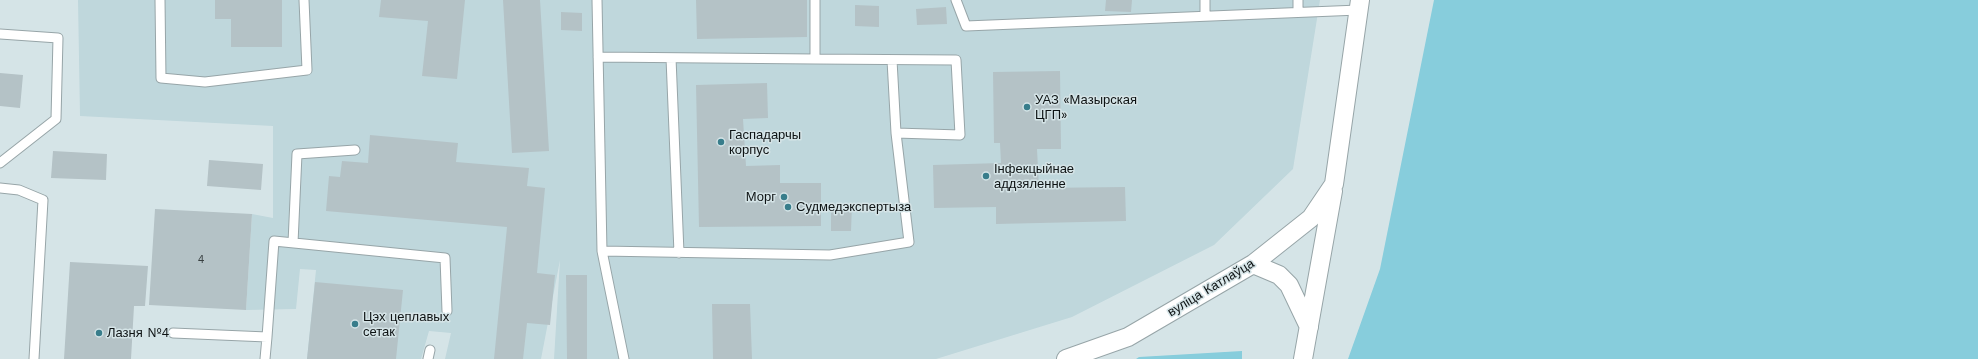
<!DOCTYPE html>
<html>
<head>
<meta charset="utf-8">
<style>
  body { margin:0 }
  canvas { display:block; background:#d5e4e7 }
</style>
</head>
<body>
<canvas width="1978" height="359"></canvas>
<script>
const ctx = document.querySelector('canvas').getContext('2d');
ctx.lineJoin = 'round';
function paint(path, color) {
  ctx.fillStyle = color;
  ctx.fill(path, 'evenodd');
}
function toPath(rows) {
  const path = new Path2D();
  for (const r of rows) {
    path.moveTo(r[0], r[1]);
    for (let i = 2; i < r.length; i += 2) path.lineTo(r[i], r[i + 1]);
  }
  return path;
}
function trace(path, color, width, dash) {
  ctx.strokeStyle = color;
  ctx.lineWidth = width;
  ctx.lineCap = dash ? 'butt' : 'round';
  ctx.setLineDash(dash || []);
  ctx.stroke(path);
}
function write(font, color, halo, rows, align = 'center') {
  ctx.font = font + ' "Work Sans",sans-serif';
  ctx.lineWidth = 3;
  ctx.setLineDash([]);
  ctx.textBaseline = 'middle';
  ctx.strokeStyle = halo;
  ctx.fillStyle = color;
  for (const [text, x, y, turn = 0] of rows) {
    ctx.save();
    ctx.translate(x, y);
    ctx.rotate((+turn || 0) * Math.PI / 180);
    ctx.textAlign = isNaN(turn) ? turn : align;
    if (halo) ctx.strokeText(text, 0, 0);
    ctx.fillText(text, 0, 0);
    ctx.restore();
  }
}
const built = toPath([
  [78,0,1320,0,1293,169,1214,245,1072,317,936,359,554,359,560,260,541,359,445,359,451,333,429,331,421,359,307,359,316,270,300,269,296,309,246,310,252,214,273,218,273,126,80,116]
]);
const green = toPath([
  [1434,0,1978,0,1978,359,1348,359,1380,269],
  [1242,351,1242,359,1136,359,1139,357]
]);
const building = toPath([
  [215,0,282,0,282,47,231,47,231,19,215,19],
  [381,0,465,0,457,79,422,76,428,21,379,17],
  [503,0,540,0,549,151,512,153],
  [696,0,807,0,807,37,697,39],
  [1106,0,1132,0,1131,12,1105,11],
  [855,5,879,6,879,27,855,26],
  [946,7,947,24,917,25,916,9],
  [561,12,582,13,582,31,561,30],
  [1060,71,1061,149,1037,149,1039,188,1125,187,1126,221,996,224,996,207,934,208,933,165,1001,163,1000,143,994,143,993,72],
  [0,73,23,75,20,108,0,106],
  [767,83,768,118,743,119,746,166,780,165,780,183,821,183,821,226,699,227,696,85],
  [370,135,458,143,456,162,529,168,527,186,545,188,537,273,555,275,550,325,527,323,523,359,494,359,507,227,326,211,329,176,340,177,342,161,368,163],
  [53,151,107,154,106,180,51,178],
  [209,160,263,164,261,190,207,186],
  [831,204,852,204,851,231,831,231],
  [155,209,252,214,246,310,149,305],
  [70,262,148,266,145,306,134,306,131,359,64,359],
  [566,275,587,275,587,359,567,359],
  [315,282,403,290,396,359,307,359],
  [712,304,750,304,752,359,713,359]
]);
const lane = toPath([
  [160,0,161,78,205,82,307,70,304,0],
  [597,0,602,251,624,359],
  [956,0,966,26,1359,10],
  [1205,0,1205,15],
  [1298,0,1298,11],
  [0,34,58,38,56,119,0,163],
  [598,57,815,59,815,0],
  [671,58,679,253],
  [815,59,956,60,960,135,896,133],
  [0,188,19,190,43,200,34,359],
  [293,243,297,154,355,150],
  [602,251,830,255,909,242,896,133,892,60],
  [173,333,267,337,265,359],
  [267,337,274,241,445,258,447,311],
  [428,359,430,350]
]);
const street = toPath([
  [1253,264,1279,275,1289,285,1309,327],
  [1066,359,1128,337,1253,264,1311,218,1334,184,1360,0],
  [1303,359,1333,191]
]);
const markers = [
  [1027,107,4,"#387d8b"],
  [721,142,4,"#387d8b"],
  [986,176,4,"#387d8b"],
  [784,197,4,"#387d8b"],
  [788,207,4,"#387d8b"],
  [355,324,4,"#387d8b"],
  [99,333,4,"#387d8b"]
];
const numberNames = [
  ["4",201,260]
];
const poiNames = [
  ["УАЗ «Мазырская",1035,100],
  ["ЦГП»",1035,115],
  ["Гаспадарчы",729,135],
  ["корпус",729,150],
  ["Інфекцыйнае",994,169],
  ["аддзяленне",994,184],
  ["Морг",776,197,"right"],
  ["Судмедэкспертыза",796,207],
  ["Цэх цеплавых",363,317],
  ["сетак",363,332],
  ["Лазня №4",107,333]
];
const streetNames = [
  ["вуліца Катлаўца",1211,288,-31]
];
paint(built, '#bfd7dc');
paint(green, '#87cddc');
paint(building, '#b4c2c6');
trace(lane, '#97a5a8', 11);
trace(street, '#97a5a8', 20);
trace(lane, '#fff', 9);
trace(street, '#fff', 18);
for (const [x, y, r, color] of markers) {
  const dot = new Path2D();
  dot.arc(x, y, r, 0, 2 * Math.PI);
  ctx.fillStyle = color;
  ctx.fill(dot);
  trace(dot, '#d5e4e7', 1.5);
}
write('11px', '#383f40', null, numberNames);
write('13px', '#0e1314', '#d5e4e7', poiNames, 'left');
write('13px', '#0e1314', '#d5e4e7', streetNames);
</script>
</body>
</html>
